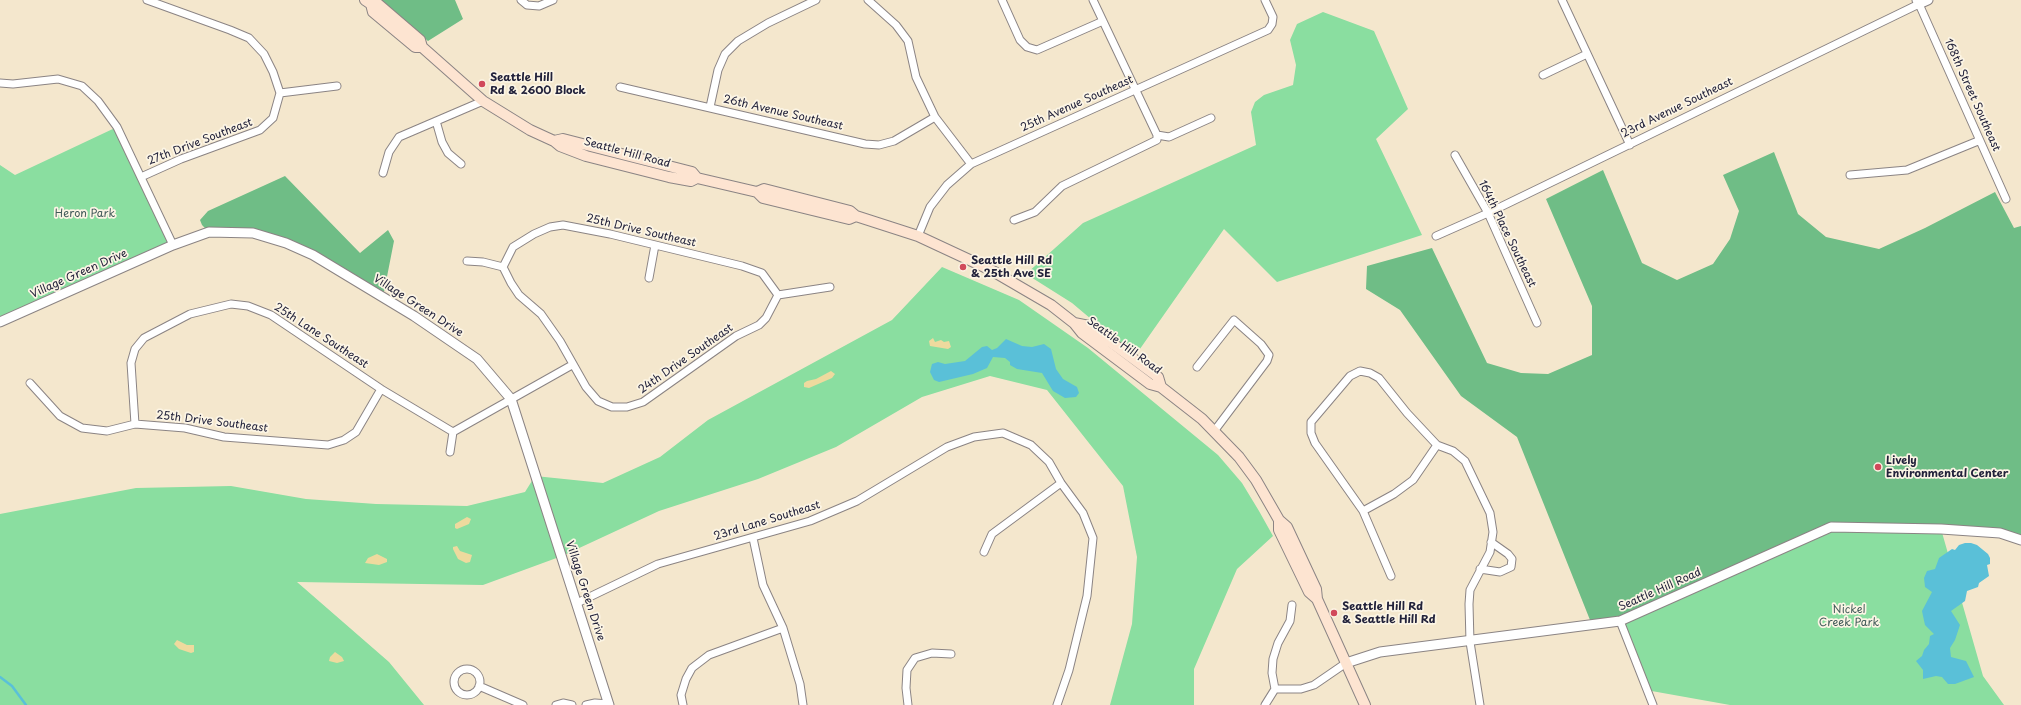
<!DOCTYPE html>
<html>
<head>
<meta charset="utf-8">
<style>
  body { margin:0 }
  canvas { display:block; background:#f4e7cd }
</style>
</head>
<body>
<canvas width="2021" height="705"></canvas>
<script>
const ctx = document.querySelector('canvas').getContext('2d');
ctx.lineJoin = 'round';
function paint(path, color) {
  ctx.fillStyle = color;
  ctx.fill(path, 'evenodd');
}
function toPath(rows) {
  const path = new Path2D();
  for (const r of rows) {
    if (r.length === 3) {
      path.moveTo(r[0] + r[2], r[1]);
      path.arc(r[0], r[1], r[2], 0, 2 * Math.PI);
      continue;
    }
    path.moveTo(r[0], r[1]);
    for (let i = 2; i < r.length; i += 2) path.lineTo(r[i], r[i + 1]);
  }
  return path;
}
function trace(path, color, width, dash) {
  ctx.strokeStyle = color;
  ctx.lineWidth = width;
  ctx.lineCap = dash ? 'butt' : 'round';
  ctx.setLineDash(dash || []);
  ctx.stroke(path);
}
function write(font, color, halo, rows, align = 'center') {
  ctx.font = font + ' "Playpen Sans",sans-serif';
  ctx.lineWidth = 3.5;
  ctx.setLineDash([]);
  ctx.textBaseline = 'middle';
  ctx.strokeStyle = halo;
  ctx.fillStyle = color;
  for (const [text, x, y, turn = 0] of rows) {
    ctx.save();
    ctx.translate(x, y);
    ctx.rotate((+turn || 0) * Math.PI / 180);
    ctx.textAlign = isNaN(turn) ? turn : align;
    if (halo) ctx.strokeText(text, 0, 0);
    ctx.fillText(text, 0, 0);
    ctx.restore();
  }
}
const green = toPath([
  [1323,12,1374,31,1408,109,1376,139,1422,235,1277,282,1224,229,1135,356,1072,303,1026,274,1083,223,1256,145,1251,112,1255,102,1264,95,1293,85,1296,65,1290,40,1297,24],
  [117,127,173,245,0,322,0,165,15,175],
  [942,267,1019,300,1088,348,1218,455,1242,483,1259,511,1273,536,1237,569,1194,669,1194,705,1110,705,1132,624,1137,557,1123,486,1047,390,990,376,922,397,836,447,758,479,659,511,562,556,483,585,297,582,389,662,424,705,0,705,0,514,136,488,231,486,306,499,376,504,467,506,525,492,535,476,603,483,660,457,708,420,892,320],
  [1831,527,1941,529,1983,676,2004,705,1730,705,1646,690,1620,621]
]);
const forest = toPath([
  [379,0,455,0,463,19,428,41],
  [1774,152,1798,214,1826,237,1879,249,1925,228,1995,192,2014,228,2021,226,2021,540,2000,533,1831,527,1620,621,1592,625,1517,437,1461,396,1400,310,1366,289,1367,266,1432,248,1487,363,1521,373,1548,374,1592,355,1592,306,1546,199,1603,170,1642,263,1677,280,1713,264,1730,239,1739,211,1723,175],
  [285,176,360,253,388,230,394,241,383,297,313,255,253,233,209,232,202,225,200,220,208,211]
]);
const sand = toPath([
  [933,338,935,342,941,340,944,342,949,341,951,347,948,349,930,346,929,341],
  [831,371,835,374,832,378,809,388,804,387,804,383,807,381,816,379],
  [467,517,471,519,469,524,457,529,455,528,455,524],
  [457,546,460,551,472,555,470,562,466,563,458,559,453,549,453,547],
  [377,554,387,559,387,562,379,565,365,563,368,558],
  [177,640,187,645,194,645,194,652,191,653,179,649,174,644],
  [335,652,342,657,344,661,337,663,329,661,330,657]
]);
const water = toPath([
  [1006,339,1022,346,1032,347,1044,344,1051,349,1056,369,1063,379,1077,387,1079,393,1076,397,1065,398,1053,391,1042,373,1017,369,1010,365,1010,362,1005,358,993,357,987,368,973,374,939,382,934,380,930,372,932,364,938,362,945,364,965,361,982,347,987,346,992,350,997,348],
  [1965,543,1971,543,1977,545,1988,554,1990,558,1990,564,1987,565,1989,576,1979,583,1978,587,1967,591,1965,601,1951,611,1960,625,1955,640,1950,648,1951,657,1966,661,1974,677,1955,684,1948,684,1942,677,1936,676,1923,679,1923,670,1916,661,1922,656,1924,650,1929,644,1930,636,1934,634,1925,625,1923,616,1922,611,1932,592,1925,587,1924,578,1927,571,1935,569,1939,558,1952,549,1955,550,1959,545]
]);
const stream = toPath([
  [0,677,12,686,26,705]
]);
const minor = toPath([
  [147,0,230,30,249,38,264,54,273,72,280,93],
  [521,0,527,5,539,6,553,0],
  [868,0,896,25,908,41,916,77,935,117,971,164],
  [1002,0,1020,40,1027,47,1037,50,1103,21],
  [1562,0,1630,145],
  [1543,75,1587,54],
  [0,83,13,84,58,79,82,86,98,101,117,127,173,245],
  [620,87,865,144,879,145,894,141,935,117],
  [710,107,718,70,725,54,738,41,768,23,816,0],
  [436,121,442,142,448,153,461,164],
  [1157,135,1169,137,1211,118],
  [1455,155,1488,213,1537,323],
  [383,173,389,152,399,137,483,101],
  [1850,175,1907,170,1978,141],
  [141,177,181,159,260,130,273,118,280,93,337,86],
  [1014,220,1035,212,1062,186,1157,140,1157,135,1093,0],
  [918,236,930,207,947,185,971,164,1268,30,1272,24,1273,17,1265,0],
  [1436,236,1488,213,1919,4,2006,199],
  [467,261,483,262,503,267],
  [503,267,511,283,519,295,541,314,560,341,586,387,598,401,612,407,627,407,643,402,736,336,759,325,766,318,778,295],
  [503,267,513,247,534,234,550,227,563,225,610,234,742,266,762,273,778,295],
  [649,278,655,245],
  [778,295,830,287],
  [1197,367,1234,320,1261,344,1269,355,1267,361,1215,430],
  [30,383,60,416,82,428,107,431,135,424,185,428,224,437,328,445,344,440,356,432,381,389],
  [135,424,131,363,135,349,144,338,190,314,231,304,248,306,271,315,381,389,453,432,572,365],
  [450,452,453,432],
  [1363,511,1394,494,1413,480,1437,445],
  [753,538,763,585,783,628,800,684,803,705],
  [984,552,992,534,1061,483],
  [1480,569,1500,572,1511,567,1512,559,1508,554,1491,542],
  [1391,576,1363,511,1315,443,1311,433,1311,422,1350,376,1360,371,1370,373,1379,378,1407,413,1437,445,1453,451,1465,461,1490,513,1493,532,1490,552,1470,590,1469,604,1470,642,1480,705],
  [577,603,658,564,810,521,857,501,947,447,974,437,1003,433,1031,445,1049,462,1061,483,1083,513,1093,538,1087,596,1069,670,1057,705],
  [1620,621,1653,705],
  [467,682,13],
  [479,686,523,705],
  [1275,689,1272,673,1273,659,1278,643,1290,621,1292,605],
  [1275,689,1301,689,1314,685,1346,663],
  [556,705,563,703,572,705],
  [586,705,595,703,609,704],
  [683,705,681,695,686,679,692,668,709,655,783,628],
  [908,705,906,688,907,670,915,658,932,653,951,654],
  [1265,705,1275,689]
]);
const tertiary = toPath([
  [1917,0,1919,4,1928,0],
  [0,322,173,245,209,232,253,233,286,243,313,255,414,316,477,359,511,399,609,705],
  [1346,663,1380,652,1620,621,1831,527,1941,529,2000,533,2021,540]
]);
const secondary = toPath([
  [365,0,371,4,373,12,415,47,422,47],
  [371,4,378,4,420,40,422,47,483,101,530,130,554,141,560,146,586,156,669,177,691,181,697,178],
  [554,141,563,139,692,172,697,178,757,192,763,198,849,219,856,216],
  [757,192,764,189,850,211,856,216,918,236,991,270,1051,305,1074,323,1082,333,1150,384,1161,387,1202,419,1239,457,1256,480,1279,520,1287,527,1316,589,1317,599,1365,705],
  [1074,323,1089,326,1158,377,1161,387],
  [1279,520,1279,530,1309,592,1317,599]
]);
const markers = [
  [482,84,4,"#d1495b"],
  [963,267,4,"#d1495b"],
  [1878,467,4,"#d1495b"],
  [1334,613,4,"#d1495b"]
];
const poiNames = [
  ["Seattle Hill",490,78],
  ["Rd & 2600 Block",490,91],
  ["Seattle Hill Rd",971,261],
  ["& 25th Ave SE",971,274],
  ["Lively",1886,461],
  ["Environmental Center",1886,474],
  ["Seattle Hill Rd",1342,607],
  ["& Seattle Hill Rd",1342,620]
];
const streetNames = [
  ["168th Street Southeast",1972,95,66],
  ["25th Avenue Southeast",1077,104,-24],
  ["23rd Avenue Southeast",1677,108,-26],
  ["26th Avenue Southeast",783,113,13],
  ["27th Drive Southeast",200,142,-21],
  ["Seattle Hill Road",627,153,15],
  ["25th Drive Southeast",641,231,13],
  ["164th Place Southeast",1507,234,64],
  ["Village Green Drive",79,274,-24],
  ["Village Green Drive",418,306,33],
  ["25th Lane Southeast",321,336,33],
  ["Seattle Hill Road",1124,346,36],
  ["24th Drive Southeast",686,359,-35],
  ["25th Drive Southeast",212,422,7],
  ["23rd Lane Southeast",767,521,-17],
  ["Seattle Hill Road",1660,590,-24],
  ["Village Green Drive",585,591,72]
];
const parkNames = [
  ["Heron Park",85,214],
  ["Nickel",1849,610],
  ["Creek Park",1849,623]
];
paint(green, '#8adea0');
paint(forest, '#6fbd86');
paint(sand, '#eeda9e');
paint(water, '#5ac0d8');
trace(stream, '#5ac0d8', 2.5);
trace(minor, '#8b8484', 9);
trace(tertiary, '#8b8484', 11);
trace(secondary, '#8b8484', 12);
trace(minor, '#fff', 7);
trace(tertiary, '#fff', 9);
trace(secondary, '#fde4d1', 10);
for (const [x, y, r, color] of markers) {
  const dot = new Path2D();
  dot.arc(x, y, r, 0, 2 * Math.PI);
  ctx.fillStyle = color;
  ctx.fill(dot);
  trace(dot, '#fcf5e5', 1.5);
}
write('bold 11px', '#22223b', '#fcf5e5', poiNames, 'left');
write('11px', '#22223b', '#fcf5e5', streetNames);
write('11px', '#415a59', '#fcf5e5', parkNames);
</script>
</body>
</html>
